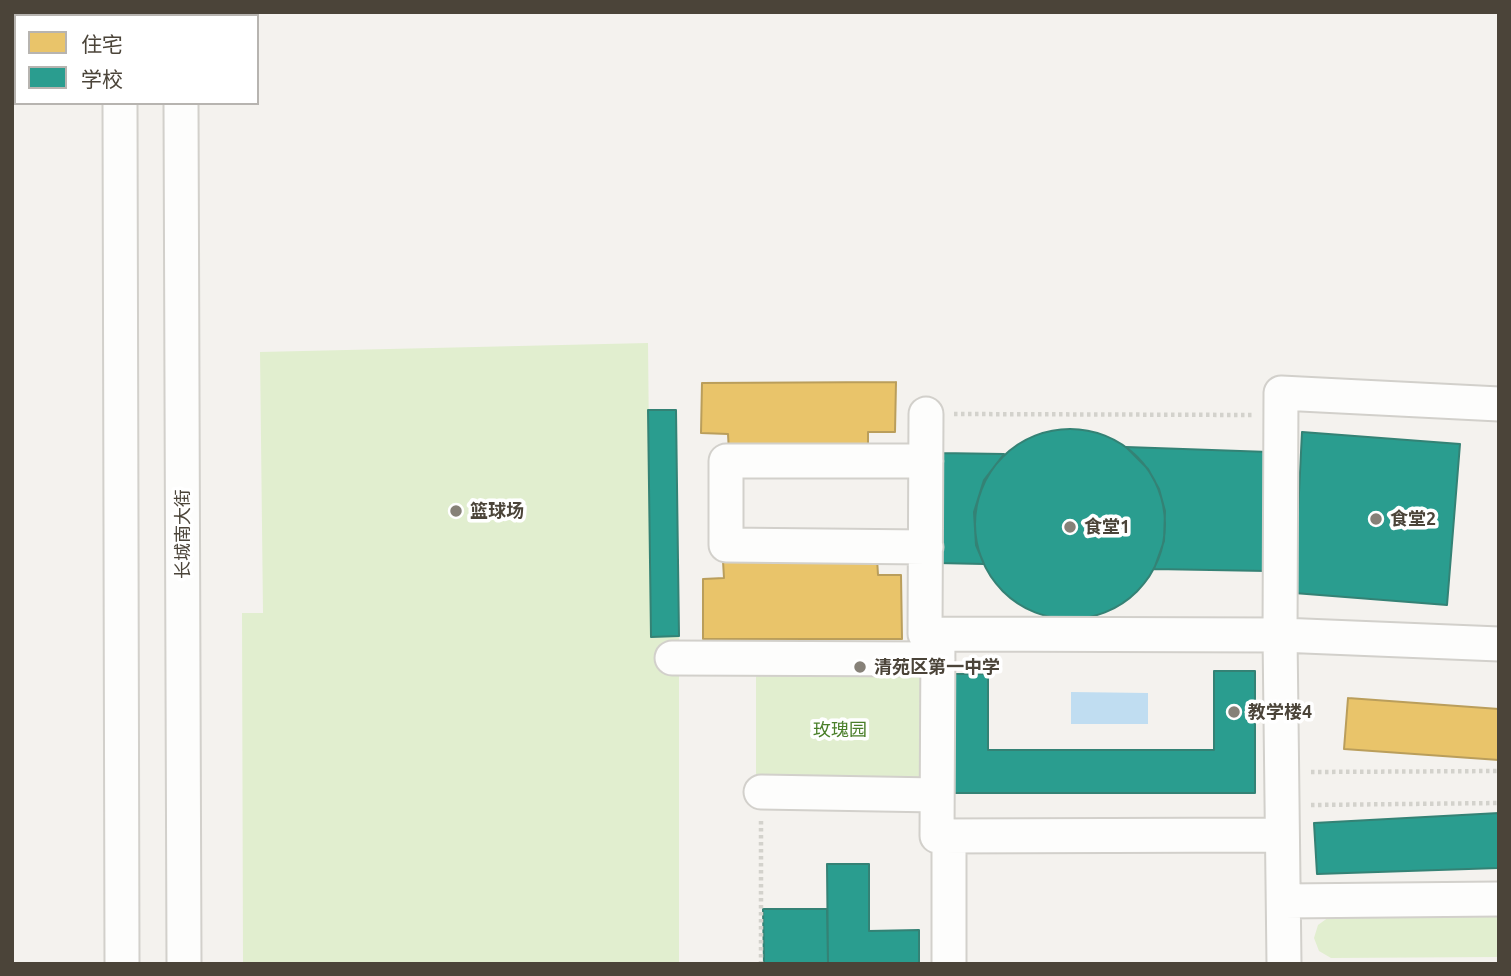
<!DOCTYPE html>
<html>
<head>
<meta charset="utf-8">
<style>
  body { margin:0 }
  #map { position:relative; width:1511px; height:976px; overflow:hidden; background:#f4f2ee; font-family:Ubuntu,"Noto Sans SC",sans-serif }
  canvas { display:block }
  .frame { position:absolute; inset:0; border:14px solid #4b4439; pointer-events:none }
  .legend { position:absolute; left:14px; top:14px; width:245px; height:91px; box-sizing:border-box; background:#fff; border:2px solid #b7b4b0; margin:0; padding:9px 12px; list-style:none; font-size:21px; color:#4b4439 }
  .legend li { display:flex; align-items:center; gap:14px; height:35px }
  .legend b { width:35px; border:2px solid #b7b4b0 }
</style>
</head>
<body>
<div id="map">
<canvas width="1511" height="976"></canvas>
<div class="frame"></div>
<ul class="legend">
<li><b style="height:19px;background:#e9c46a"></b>住宅</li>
<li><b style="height:19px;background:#2a9d8f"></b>学校</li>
</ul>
</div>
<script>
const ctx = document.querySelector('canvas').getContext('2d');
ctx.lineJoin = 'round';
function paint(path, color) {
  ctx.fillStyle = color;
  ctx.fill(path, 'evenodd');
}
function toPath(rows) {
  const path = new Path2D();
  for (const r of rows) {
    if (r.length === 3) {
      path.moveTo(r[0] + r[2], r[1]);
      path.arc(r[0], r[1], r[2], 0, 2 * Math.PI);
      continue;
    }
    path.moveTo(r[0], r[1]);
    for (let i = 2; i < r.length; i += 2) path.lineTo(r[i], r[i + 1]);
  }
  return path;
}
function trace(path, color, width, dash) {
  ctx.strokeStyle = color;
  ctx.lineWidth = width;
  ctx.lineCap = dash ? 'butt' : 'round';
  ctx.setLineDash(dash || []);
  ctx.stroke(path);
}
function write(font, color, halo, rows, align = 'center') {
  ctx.font = font + ' Ubuntu,"Noto Sans SC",sans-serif';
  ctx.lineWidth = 7;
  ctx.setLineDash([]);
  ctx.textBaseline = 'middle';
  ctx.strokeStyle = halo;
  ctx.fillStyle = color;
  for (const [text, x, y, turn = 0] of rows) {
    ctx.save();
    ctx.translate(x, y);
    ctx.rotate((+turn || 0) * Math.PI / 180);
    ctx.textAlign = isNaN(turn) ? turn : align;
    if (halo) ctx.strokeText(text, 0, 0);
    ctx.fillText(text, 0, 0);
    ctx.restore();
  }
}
const green = toPath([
  [648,343,651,637,679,637,679,964,243,964,242,613,263,613,260,352],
  [756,676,925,676,924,784,756,784],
  [1499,915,1499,957,1331,958,1319,951,1314,938,1318,925,1329,917]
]);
const water = toPath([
  [1071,692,1148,693,1148,724,1071,724]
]);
const homes = toPath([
  [896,382,895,432,868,432,868,452,729,453,728,434,701,433,702,383,896,382],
  [877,558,878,575,901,575,902,639,703,639,703,579,724,578,723,561,877,558],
  [1348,698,1499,709,1499,760,1344,749,1348,698]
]);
const schools = toPath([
  [648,410,676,410,679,636,651,637,648,410],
  [1070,524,95],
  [1302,432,1460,444,1447,605,1294,593,1302,432],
  [1126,447,1269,452,1267,571,1154,569,1164,541,1165,511,1159,489,1148,469,1126,447],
  [939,453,1004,454,984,480,974,512,976,545,984,564,937,563,939,453],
  [1214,671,1255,671,1255,793,951,793,951,674,988,674,988,750,1214,750,1214,671],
  [1499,813,1499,868,1317,874,1314,823,1499,813],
  [827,864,869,864,869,931,919,930,919,964,828,964,827,864],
  [763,909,827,909,828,964,764,964,763,909]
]);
const path = toPath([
  [954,414,1254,415],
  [1311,772,1499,771],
  [1311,805,1499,803],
  [761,821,761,964]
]);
const minor = toPath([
  [120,12,120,16],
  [181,12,181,16],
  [120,103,122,964],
  [181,103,184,964],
  [1499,404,1281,393,1280,635,1499,644],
  [926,414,925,634,938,634],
  [926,547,726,545,726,461,926,461],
  [672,658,938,659],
  [761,792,937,795],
  [1282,835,937,836,938,634,1280,635,1284,964],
  [949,836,949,964],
  [1284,901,1499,899]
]);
const markers = [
  [456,511,7,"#868178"],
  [1376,519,7,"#868178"],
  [1070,527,7,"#868178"],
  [860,667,7,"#868178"],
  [1234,712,7,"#868178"]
];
const poiNames = [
  ["篮球场",470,511],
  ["食堂2",1390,519],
  ["食堂1",1084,527],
  ["清苑区第一中学",874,667],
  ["教学楼4",1248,712]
];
const streetNames = [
  ["长城南大街",183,534,-90]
];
const parkNames = [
  ["玫瑰园",840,730]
];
paint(green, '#e1eecf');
paint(water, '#c0ddf1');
paint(homes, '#e9c46a');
trace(homes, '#ba9e5b', 2);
paint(schools, '#2a9d8f');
trace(schools, '#348275', 2);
trace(minor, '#d2d0cb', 37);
trace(path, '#d3d2cc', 4.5, [3.5, 3.5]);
trace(minor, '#fdfdfc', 33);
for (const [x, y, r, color] of markers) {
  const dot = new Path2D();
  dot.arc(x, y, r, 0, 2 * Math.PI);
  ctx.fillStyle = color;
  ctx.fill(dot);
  trace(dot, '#fff', 2.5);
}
write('bold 18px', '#4b4439', '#fff', poiNames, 'left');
write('18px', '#4b4439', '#fff', streetNames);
write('18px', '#4a7f2a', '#fff', parkNames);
</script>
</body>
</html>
